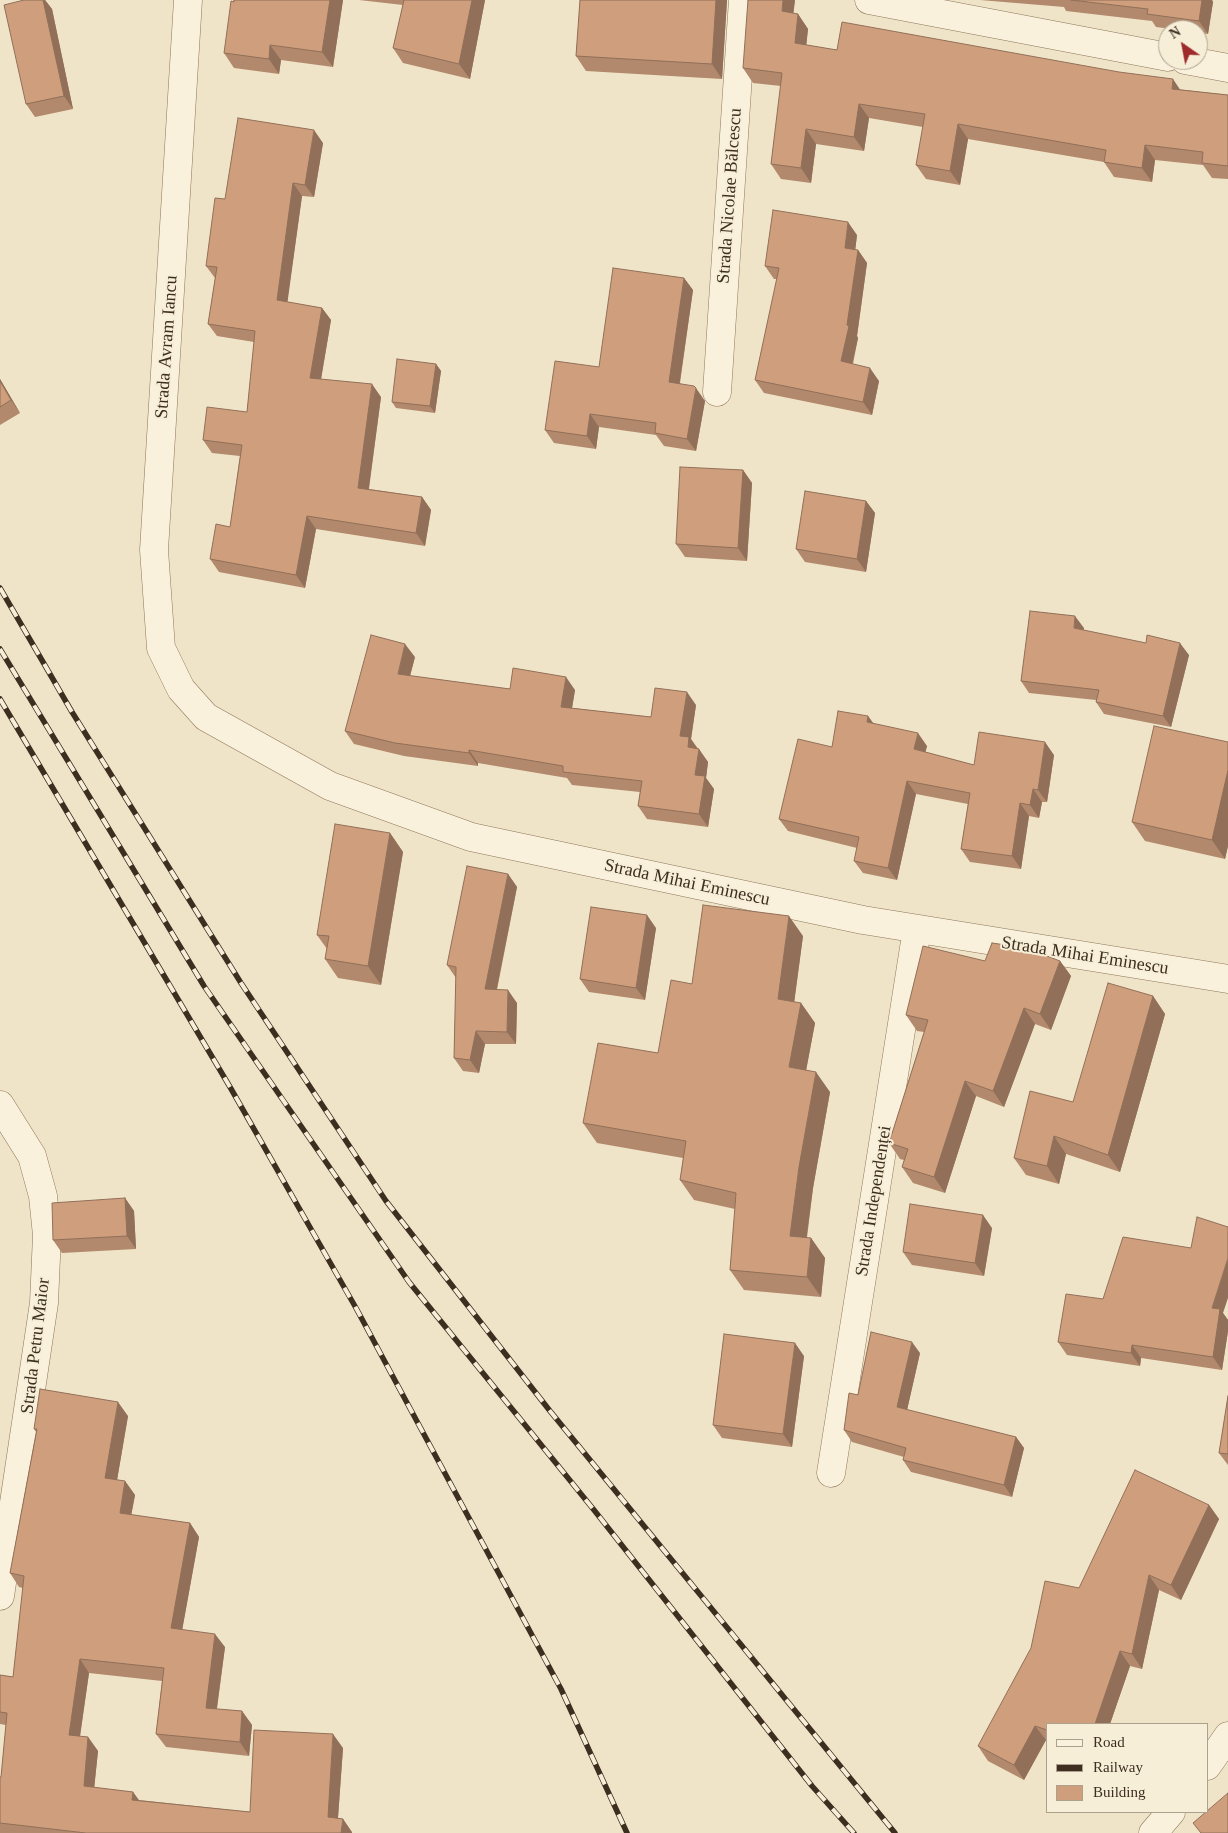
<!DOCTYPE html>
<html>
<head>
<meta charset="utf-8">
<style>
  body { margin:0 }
  #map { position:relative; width:1228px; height:1833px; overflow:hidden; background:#f0e4c8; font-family:"Times New Roman",serif }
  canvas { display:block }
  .legend { position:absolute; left:1046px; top:1723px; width:162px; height:90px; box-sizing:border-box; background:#f7eed8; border:1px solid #ada18e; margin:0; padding:6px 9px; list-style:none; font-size:15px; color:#3d2e20 }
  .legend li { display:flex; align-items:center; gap:10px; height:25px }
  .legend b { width:25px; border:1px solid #ada18e }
  .north { position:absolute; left:1158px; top:20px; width:50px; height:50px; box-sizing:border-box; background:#f7eed8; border:1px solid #ada18e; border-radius:50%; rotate:327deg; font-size:14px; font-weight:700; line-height:20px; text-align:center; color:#3d2e20 }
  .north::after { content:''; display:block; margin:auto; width:18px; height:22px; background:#9e2a2b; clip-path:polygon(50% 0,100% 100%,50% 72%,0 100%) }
</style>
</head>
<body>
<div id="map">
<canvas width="1228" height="1833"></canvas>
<ul class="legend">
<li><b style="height:6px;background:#faf1dc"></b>Road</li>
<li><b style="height:6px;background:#3d2e20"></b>Railway</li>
<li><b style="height:14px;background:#cf9f7d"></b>Building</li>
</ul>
<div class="north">N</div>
</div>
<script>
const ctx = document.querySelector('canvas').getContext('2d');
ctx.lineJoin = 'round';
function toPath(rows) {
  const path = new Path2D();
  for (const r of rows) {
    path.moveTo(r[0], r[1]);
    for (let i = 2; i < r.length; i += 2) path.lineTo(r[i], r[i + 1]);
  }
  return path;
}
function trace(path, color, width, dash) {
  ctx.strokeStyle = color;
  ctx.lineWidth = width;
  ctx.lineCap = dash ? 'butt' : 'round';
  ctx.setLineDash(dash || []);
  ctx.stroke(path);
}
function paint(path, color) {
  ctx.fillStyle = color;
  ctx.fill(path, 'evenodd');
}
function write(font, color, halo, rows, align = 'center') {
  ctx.font = font + ' "Times New Roman",serif';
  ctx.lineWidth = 4;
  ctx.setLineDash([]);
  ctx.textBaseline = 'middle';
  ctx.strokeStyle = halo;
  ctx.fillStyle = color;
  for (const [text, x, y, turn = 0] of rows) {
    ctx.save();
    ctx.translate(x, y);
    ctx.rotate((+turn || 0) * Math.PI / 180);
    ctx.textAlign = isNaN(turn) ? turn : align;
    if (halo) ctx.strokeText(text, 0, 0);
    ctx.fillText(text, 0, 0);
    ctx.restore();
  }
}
const street = toPath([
  [188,0,154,550,161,648,181,689,206,717,330,786,471,837,863,920,1228,979],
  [869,0,1168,57],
  [1185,60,1228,68],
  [717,392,743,0],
  [0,1105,32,1156,43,1196,47,1235,44,1303,0,1596],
  [831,1473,917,929],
  [1207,1766,1228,1736],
  [1153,1833,1171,1812]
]);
const rail = toPath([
  [0,588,72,712,241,983,386,1201,550,1411,895,1833],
  [0,649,204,986,409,1282,594,1510,812,1786,854,1833],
  [0,699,230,1087,356,1308,561,1689,627,1833]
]);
const wall = toPath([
  [24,0,45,0,52,9,73,109,35,117,26,104],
  [234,0,343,0,333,67,281,60,279,74,234,68,224,53],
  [359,0,485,0,470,79,403,63,393,48,403,5],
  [580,0,727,0,722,79,586,71,576,56],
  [795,0,793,13,798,14,808,29,806,45,837,50,1228,95,1228,179,1212,178,1203,165,1155,160,1152,182,1114,177,1104,162,968,139,960,185,926,179,916,165,923,127,869,118,864,151,816,144,811,183,781,179,771,164,781,86,753,83,743,68],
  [980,0,1212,0,1213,2,1208,34,1198,33,1198,30,1180,30,1156,27,1152,21,1066,11,1064,7],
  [323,143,314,197,302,196,287,302,322,308,331,320,321,379,381,397,369,489,422,497,431,510,425,546,316,529,305,588,219,572,210,559,230,527,240,456,212,453,203,440,247,412,254,342,217,336,208,324,215,278,206,266,225,199],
  [857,235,855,250,858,250,867,263,857,336,858,338,853,364,879,381,872,415,764,393,755,380,777,279,774,279,765,266],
  [684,278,693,290,680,383,705,401,696,451,664,446,656,435,599,427,596,449,554,443,545,430,599,367],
  [436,364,441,371,435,413,396,408,392,402],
  [0,379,20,413,0,425],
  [743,470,752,483,747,561,685,557,676,544],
  [866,501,875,513,866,572,805,562,796,549],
  [1084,628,1083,630,1189,655,1171,727,1104,714,1096,702,1096,700,1029,693,1021,681],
  [415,657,410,676,510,689,575,690,572,708,651,717,696,705,691,739,708,762,706,778,714,789,708,827,647,819,638,806,640,792,572,785,567,778,478,763,478,766,404,756,354,744,345,731],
  [868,716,874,724,927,746,925,752,974,765,1054,755,1047,802,1042,802,1039,818,1029,816,1021,869,970,862,961,849,968,804,916,794,897,880,863,873,854,861,857,848,788,831,779,819,832,747],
  [1228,742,1228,846,1225,859,1145,841,1132,822],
  [390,833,403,852,381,985,338,978,325,959,327,949,317,935],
  [508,874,517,887,497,990,517,1003,516,1044,485,1044,479,1073,463,1071,454,1058,456,978,447,965],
  [656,928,645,1000,589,992,580,979],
  [803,936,794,1002,801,1003,815,1023,806,1070,830,1092,813,1188,807,1238,811,1238,825,1258,821,1297,744,1290,730,1270,735,1209,694,1200,680,1180,683,1158,597,1143,583,1123,658,1053,692,984],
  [985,961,1060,961,1071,976,1051,1030,1035,1024,1004,1107,976,1096,945,1193,913,1183,902,1167,904,1160,900,1159,889,1143,924,1032,917,1031,906,1015],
  [1153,996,1165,1014,1120,1172,1066,1154,1059,1184,1026,1175,1014,1158,1073,1102],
  [125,1198,134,1211,136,1249,62,1253,53,1240],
  [992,1228,984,1276,912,1265,903,1252],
  [1103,1299,1223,1313,1228,1320,1228,1331,1222,1370,1141,1358,1140,1366,1067,1355,1058,1342],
  [920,1353,907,1410,1016,1437,1024,1448,1012,1497,911,1472,903,1460,904,1457,852,1442,844,1430,858,1395],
  [804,1356,792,1447,722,1438,713,1425],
  [1228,1396,1228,1465,1219,1453],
  [128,1416,117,1480,125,1481,135,1495,131,1515,190,1523,199,1537,182,1630,225,1647,217,1709,242,1711,252,1725,249,1756,166,1747,156,1734,162,1681,89,1673,80,1737,88,1737,98,1751,94,1788,133,1792,139,1800,250,1812,343,1748,338,1818,343,1819,352,1833,0,1833,0,1777,1,1777,6,1725,0,1724,0,1675,13,1677,23,1588,19,1587,10,1573,36,1432,34,1429],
  [1209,1505,1219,1519,1181,1600,1159,1590,1142,1669,1130,1666,1110,1724,1047,1724,1047,1741,1046,1740,1024,1780,988,1761,978,1746,1079,1588]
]);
const shadedWall = toPath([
  [43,0,45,0,52,9,73,109,64,96],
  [330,0,343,0,333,67,322,52],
  [472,0,485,0,470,79,459,64],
  [716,0,727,0,722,79,712,64],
  [783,0,795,0,792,26,782,11],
  [1202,0,1212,0,1213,2,1208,34,1199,21],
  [798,14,808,29,805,58,795,43],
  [270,45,281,60,279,74,269,59],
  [1173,79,1183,94,1172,89],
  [859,104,869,118,864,151,854,137],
  [958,124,968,139,960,185,950,171],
  [806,129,816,144,811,183,801,168],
  [314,130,323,143,314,197,305,185],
  [1145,145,1155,160,1152,182,1142,168],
  [293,183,302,196,286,313,277,300],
  [848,222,857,235,854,261,845,248],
  [858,250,867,263,857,336,858,338,850,374,841,361],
  [684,278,693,290,678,394,669,382],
  [322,308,331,320,319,391,310,378],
  [436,364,441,371,435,413,430,406],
  [870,368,879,381,872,415,863,402],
  [0,379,20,413,11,400,0,381],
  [372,384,381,397,367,501,358,488],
  [696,388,705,401,696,451,687,439],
  [590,414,599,427,596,449,587,436],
  [743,470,752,483,747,561,738,548],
  [422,497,431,510,425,546,416,533],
  [866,501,875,513,866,572,857,559],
  [307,516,316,529,305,588,296,575],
  [1075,616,1084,628,1082,640,1074,628],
  [1180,643,1189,655,1171,727,1163,716],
  [405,644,415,657,407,687,398,674],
  [566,677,575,690,570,720,561,707],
  [687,692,696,705,691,739,698,750,697,760,680,736],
  [868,716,877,729,867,722],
  [918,733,927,746,923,762,914,749],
  [1045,742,1054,755,1047,802,1038,790],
  [699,749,708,762,706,778,714,789,708,827,699,814,695,775],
  [469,750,478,763,478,766,469,753],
  [1228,770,1228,846,1225,859,1212,840],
  [907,781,916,794,897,880,888,868],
  [1033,789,1042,802,1039,818,1030,805],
  [1020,803,1029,816,1021,869,1012,856],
  [390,833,403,852,381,985,368,966],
  [508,874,517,887,494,1002,485,989],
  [647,915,656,928,645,1000,636,988],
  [789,916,803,936,792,1019,778,999],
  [1060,961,1071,976,1051,1030,1040,1014],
  [508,990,517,1003,516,1044,507,1032],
  [1153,996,1165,1014,1120,1172,1108,1155],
  [801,1003,815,1023,803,1087,789,1067],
  [1024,1008,1035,1024,1004,1107,993,1091],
  [476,1031,485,1044,479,1073,470,1060],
  [816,1072,830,1092,813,1188,804,1256,790,1236,799,1167],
  [965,1081,976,1096,945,1193,934,1177],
  [1054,1136,1066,1154,1059,1184,1047,1166],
  [125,1198,134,1211,136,1249,127,1236],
  [983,1215,992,1228,984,1276,975,1263],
  [811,1238,825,1258,821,1297,807,1277],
  [1228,1258,1228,1298,1223,1313,1228,1320,1228,1331,1222,1370,1213,1357,1212,1308],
  [912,1342,920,1353,905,1419,897,1407],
  [795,1343,804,1356,792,1447,783,1434],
  [1132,1345,1141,1358,1140,1366,1131,1353],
  [118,1402,128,1416,115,1492,105,1478],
  [1016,1437,1024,1448,1012,1497,1004,1485],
  [125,1481,135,1495,129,1527,120,1513],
  [1209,1505,1219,1519,1181,1600,1171,1585],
  [190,1523,199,1537,180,1642,171,1628],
  [1149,1575,1159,1590,1142,1669,1132,1654],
  [215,1634,225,1647,215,1721,206,1708],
  [1120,1651,1130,1666,1110,1724,1095,1724],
  [80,1659,89,1673,78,1749,69,1735],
  [242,1711,252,1725,249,1756,240,1742],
  [1035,1726,1046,1740,1024,1780,1014,1765],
  [333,1734,343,1748,337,1831,328,1817],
  [88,1737,98,1751,93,1800,84,1786],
  [133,1792,142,1805,132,1800],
  [343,1819,352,1832,352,1833,341,1833]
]);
const building = toPath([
  [24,0,43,0,64,96,26,104,4,5,24,0],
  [234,0,330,0,322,52,270,45,269,59,224,53,231,1,234,2,234,0],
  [404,0,472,0,459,64,393,48,404,0],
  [580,0,716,0,712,64,576,56,580,0],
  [748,0,783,0,782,11,798,14,795,43,837,50,842,22,1119,72,1173,79,1172,89,1228,95,1228,166,1202,163,1203,152,1145,145,1142,168,1104,162,1106,150,958,124,950,171,916,165,925,114,859,104,854,137,806,129,801,168,771,164,782,73,743,68,748,0],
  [1071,0,1202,0,1199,21,1147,14,1148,9,1071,0],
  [238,118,314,130,305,185,293,183,277,300,322,308,310,378,372,384,358,488,422,497,416,533,307,516,296,575,210,559,216,524,230,527,242,445,203,440,207,407,247,412,255,331,208,324,217,267,206,266,215,198,225,199,238,118],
  [773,210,848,222,845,248,858,250,847,325,849,326,841,361,870,368,863,402,755,380,779,268,765,266,773,210],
  [613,268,684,278,669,382,694,386,696,388,687,439,655,433,656,423,590,414,587,436,545,430,555,361,599,367,613,268],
  [397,359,436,364,430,406,392,402,397,359],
  [0,381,11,400,0,407,0,381],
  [680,467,743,470,738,548,676,544,680,467],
  [805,491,866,501,857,559,796,549,805,491],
  [1030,611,1075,616,1074,628,1146,643,1147,635,1180,643,1163,716,1096,702,1099,690,1021,681,1030,611],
  [371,635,405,644,398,674,510,689,513,668,566,677,561,707,651,717,655,688,687,692,680,736,689,737,688,747,699,749,695,775,705,776,699,814,638,806,642,781,563,772,563,766,469,750,469,753,395,743,345,731,371,635],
  [838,711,868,716,867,722,918,733,914,749,974,765,979,732,1045,742,1038,790,1033,789,1030,805,1020,803,1012,856,961,849,970,793,907,781,888,868,854,861,859,837,779,819,798,739,832,747,838,711],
  [1154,726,1228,742,1228,770,1212,840,1132,822,1154,726],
  [335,824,390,833,368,966,325,959,329,936,317,935,335,824],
  [467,866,508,874,485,989,508,990,507,1032,476,1031,470,1060,454,1058,456,967,447,965,467,866],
  [703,905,789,916,778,999,801,1003,789,1067,816,1072,799,1167,790,1236,811,1238,807,1277,730,1270,736,1193,680,1180,686,1141,583,1123,598,1043,658,1053,671,980,692,984,703,905],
  [591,907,647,915,636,988,580,979,591,907],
  [992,943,1026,948,1060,961,1040,1014,1024,1008,993,1091,965,1081,934,1177,902,1167,908,1149,889,1143,928,1020,906,1015,923,946,985,961,992,943],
  [1108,983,1153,996,1108,1155,1054,1136,1047,1166,1014,1158,1030,1091,1073,1102,1108,983],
  [125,1198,127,1236,53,1240,52,1203,125,1198],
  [910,1204,983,1215,975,1263,903,1252,910,1204],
  [1197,1217,1228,1227,1228,1258,1212,1308,1220,1309,1213,1357,1132,1345,1131,1353,1058,1342,1066,1294,1103,1299,1123,1237,1191,1248,1197,1217],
  [871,1332,912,1342,897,1407,1016,1437,1004,1485,903,1460,906,1448,844,1430,849,1393,858,1395,871,1332],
  [724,1334,795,1343,783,1434,713,1425,724,1334],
  [40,1389,118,1402,105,1478,125,1481,120,1513,190,1523,171,1628,215,1634,206,1708,242,1711,240,1742,156,1734,164,1668,80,1659,69,1735,88,1737,84,1786,133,1792,132,1800,250,1812,254,1730,333,1734,328,1817,343,1819,341,1833,86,1833,0,1823,0,1777,1,1777,7,1713,0,1712,0,1675,13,1677,24,1576,10,1573,37,1429,34,1429,40,1389],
  [1228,1396,1228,1454,1219,1453,1228,1396],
  [1135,1470,1209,1505,1171,1585,1149,1575,1132,1654,1120,1651,1095,1724,1047,1724,1047,1730,1035,1726,1014,1765,978,1746,1031,1648,1045,1581,1079,1588,1135,1470],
  [1228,1793,1228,1833,1201,1833,1193,1823,1228,1793]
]);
const streetNames = [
  ["Strada Nicolae Bălcescu",730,196,-86],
  ["Strada Avram Iancu",167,347,-86],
  ["Strada Mihai Eminescu",687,883,12],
  ["Strada Mihai Eminescu",1085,956,9],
  ["Strada Independenței",874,1201,-81],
  ["Strada Petru Maior",36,1346,-83]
];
trace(street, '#8d765c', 29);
trace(street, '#faf1dc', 28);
trace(rail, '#3d2e20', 5.5);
trace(rail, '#f7eed8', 4, [11]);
paint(wall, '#b2896c');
paint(shadedWall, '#916f58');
paint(building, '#cf9f7d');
trace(building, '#916f58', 1);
write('18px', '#3d2e20', '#f7eed8', streetNames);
</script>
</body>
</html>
